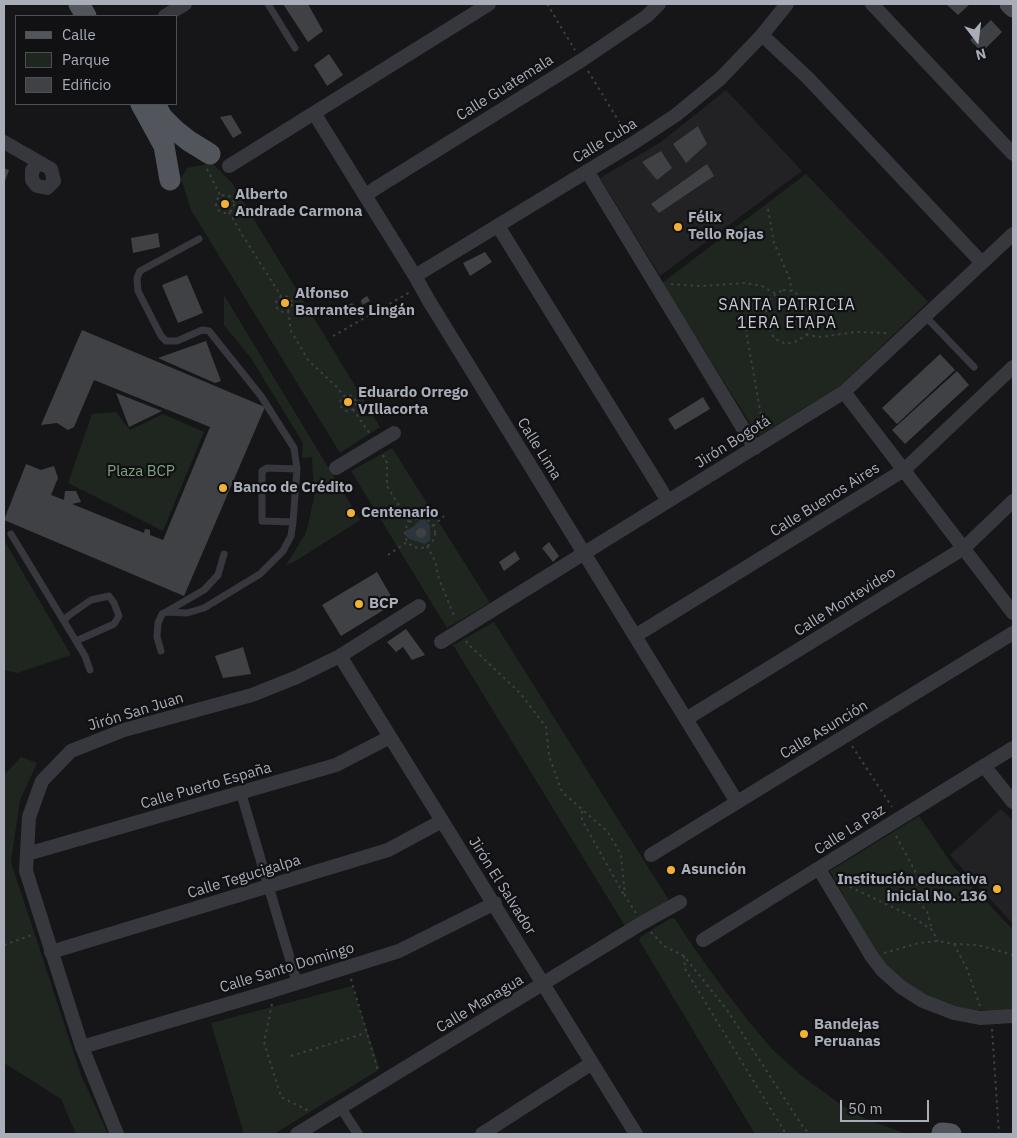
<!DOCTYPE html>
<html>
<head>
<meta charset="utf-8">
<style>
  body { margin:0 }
  #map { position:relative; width:1017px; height:1138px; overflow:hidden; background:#161618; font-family:"IBM Plex Sans",sans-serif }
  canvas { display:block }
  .frame { position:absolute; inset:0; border:5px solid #a8adb8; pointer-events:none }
  .legend { position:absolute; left:15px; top:15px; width:162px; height:90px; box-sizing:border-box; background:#111113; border:1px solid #4d4f55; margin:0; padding:6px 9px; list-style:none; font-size:15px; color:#a8adb8 }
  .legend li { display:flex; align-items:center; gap:10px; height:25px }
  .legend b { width:25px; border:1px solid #4d4f55 }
  .north { position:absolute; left:952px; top:15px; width:50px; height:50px; -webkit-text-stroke:4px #111113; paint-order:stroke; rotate:165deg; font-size:14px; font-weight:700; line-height:20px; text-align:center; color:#a8adb8 }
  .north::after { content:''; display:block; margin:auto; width:18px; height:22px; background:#a8adb8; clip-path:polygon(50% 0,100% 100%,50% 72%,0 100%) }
  .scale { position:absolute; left:840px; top:1100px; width:89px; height:22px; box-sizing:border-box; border:2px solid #a8adb8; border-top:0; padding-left:6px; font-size:15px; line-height:18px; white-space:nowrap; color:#a8adb8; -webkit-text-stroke:4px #111113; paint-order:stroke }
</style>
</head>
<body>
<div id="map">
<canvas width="1017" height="1138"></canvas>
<div class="frame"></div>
<ul class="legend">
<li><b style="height:6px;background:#53555c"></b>Calle</li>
<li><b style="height:14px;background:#1e261f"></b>Parque</li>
<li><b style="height:14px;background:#404145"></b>Edificio</li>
</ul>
<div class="north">N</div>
<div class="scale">50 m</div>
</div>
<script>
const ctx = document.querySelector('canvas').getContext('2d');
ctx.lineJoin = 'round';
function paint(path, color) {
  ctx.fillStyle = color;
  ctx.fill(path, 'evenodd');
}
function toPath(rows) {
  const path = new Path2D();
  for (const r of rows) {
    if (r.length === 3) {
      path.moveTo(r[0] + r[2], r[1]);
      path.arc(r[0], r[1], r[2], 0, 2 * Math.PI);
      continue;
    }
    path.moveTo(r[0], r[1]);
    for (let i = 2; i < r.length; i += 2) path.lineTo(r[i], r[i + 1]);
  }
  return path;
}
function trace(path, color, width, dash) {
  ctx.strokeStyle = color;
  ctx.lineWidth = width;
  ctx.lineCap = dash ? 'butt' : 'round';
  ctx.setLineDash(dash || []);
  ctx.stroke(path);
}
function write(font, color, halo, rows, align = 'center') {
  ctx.font = font + ' "IBM Plex Sans",sans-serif';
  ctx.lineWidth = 4.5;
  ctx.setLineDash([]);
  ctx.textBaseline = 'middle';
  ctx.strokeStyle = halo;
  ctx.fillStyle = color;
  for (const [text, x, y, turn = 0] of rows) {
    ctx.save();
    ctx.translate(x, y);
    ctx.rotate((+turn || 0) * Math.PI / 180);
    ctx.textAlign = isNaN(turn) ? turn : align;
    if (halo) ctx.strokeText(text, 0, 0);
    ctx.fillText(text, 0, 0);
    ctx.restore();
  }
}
const built = toPath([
  [726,90,802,171,660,276,600,178,661,142],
  [1001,809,1013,821,1013,924,950,855]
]);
const green = toPath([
  [212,163,232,183,380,427,340,453,191,210,181,178,187,168],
  [806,174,928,302,839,387,758,436,662,283],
  [224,295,360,520,294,562,286,565,306,533,314,498,312,457,302,458,303,443,251,358,224,325],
  [116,412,130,430,163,414,204,432,163,531,68,483,92,414],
  [392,448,490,603,447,628,351,471],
  [4,540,71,655,17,673,4,670],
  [494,622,670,902,625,926,453,645],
  [21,757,37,763,20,800,11,862,81,1075,108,1134,76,1134,61,1099,4,1063,4,775],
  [919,816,954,867,1013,930,1013,1009,1005,1011,967,1010,941,1004,909,987,880,960,830,871],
  [671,918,675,919,694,948,717,980,749,1022,773,1050,803,1077,846,1108,866,1119,907,1134,755,1134,639,940,640,937],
  [352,986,380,1069,274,1134,244,1134,211,1023]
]);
const water = toPath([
  [420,520,426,520,430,526,430,540,425,544,409,539,405,535,406,530,413,527]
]);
const building = toPath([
  [283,4,308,4,323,31,308,42],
  [946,4,970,4,958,15],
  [991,20,1002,32,982,52,970,40],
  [329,54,343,75,327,86,314,65],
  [231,115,242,133,233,138,220,117],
  [698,126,707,144,686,163,673,144],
  [661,151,672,168,657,180,642,162],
  [707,164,714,176,659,213,651,204],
  [4,168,9,170,4,184],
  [158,233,160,247,133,253,131,238],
  [485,252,492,262,470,276,463,263],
  [187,275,203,313,178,323,162,285],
  [367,296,370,301,362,305,361,300],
  [352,303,357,308,340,317,337,311],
  [82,330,265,407,184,596,4,520,26,464,41,470,54,466,58,478,51,495,64,500,65,491,76,491,81,502,72,504,144,533,145,529,150,530,150,535,163,540,210,427,94,380,74,427,68,430,57,423,41,425],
  [206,341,221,381,215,383,158,358],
  [940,354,955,370,897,424,882,408],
  [957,371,969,385,905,444,892,430],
  [116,393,162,411,129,427],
  [703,397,710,409,675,430,668,419],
  [421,533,5],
  [549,542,559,556,553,562,542,548],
  [515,551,520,559,504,571,499,562],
  [377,572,395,603,341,636,322,605],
  [406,629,425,655,412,660,403,647,396,652,387,642],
  [243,647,251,674,223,678,215,656]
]);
const path = toPath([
  [547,4,575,50],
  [588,71,626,133],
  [207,169,220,195],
  [225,204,9],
  [768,209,774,243,789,277,792,291],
  [229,212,243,236,281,296],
  [671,284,701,286,745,283,762,286,776,294],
  [783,290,792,291,801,296,804,301,809,318,809,329,806,335,797,341,786,344,775,339,771,333,766,316,766,308,768,301,776,294,783,290],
  [284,304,8],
  [288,311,291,331,308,360,338,388,343,396],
  [806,335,821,337,855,332,887,333],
  [333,336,410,292],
  [348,403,8],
  [353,409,370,434],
  [763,427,746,331,748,325,755,319,766,316],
  [383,455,387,463,387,486,409,522],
  [420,533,15],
  [433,526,444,516],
  [427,546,435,561,439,579,455,618],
  [388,555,407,542],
  [466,641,468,644,520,693,546,727,549,756,562,792,607,831,615,844,621,855,625,896,636,913],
  [852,746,892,807],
  [582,811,582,820,624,895],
  [896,836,915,871,917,885,909,893,927,911,932,930],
  [844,884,911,916,932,930,938,941],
  [651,932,664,946,684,956,727,1010,801,1124,809,1134],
  [954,944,967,969,980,1006],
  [4,945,32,935],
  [884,953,919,943,938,941,954,944,978,945,1013,955],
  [684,956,685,969,786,1134],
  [351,979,378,1071],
  [272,1004,264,1042,281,1097,309,1111],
  [992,1029,999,1134],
  [291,1056,366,1033]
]);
const service = toPath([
  [268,4,295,48],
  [925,316,974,367],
  [293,522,262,521,262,471,267,468,297,469],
  [11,534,85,656,90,670],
  [166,612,204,590,218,575,224,554],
  [64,621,68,616,91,600,109,596,114,603,119,616,114,624,76,641],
  [161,651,157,637,158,623,162,614,166,612,187,613,204,608,260,574,283,551,291,536,293,522,297,469,294,448,261,396,209,331,202,330,177,341,166,341,161,336,138,291,137,278,140,271,199,239]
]);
const pedestrian = toPath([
  [241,793,297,983],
  [341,1108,358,1134]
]);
const minor = toPath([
  [872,4,1013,154],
  [165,16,185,4],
  [762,35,808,78,982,263],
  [314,113,415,276,429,301,737,802],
  [4,142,51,169,54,181,47,188,37,186,32,180,32,170,40,163],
  [229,166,489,4],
  [587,171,755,448],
  [365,196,376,188,582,60,647,16,659,4],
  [498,226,668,501],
  [415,276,632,144,676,115,721,78,762,35,787,4],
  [844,392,1013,613],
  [336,468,394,433],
  [635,636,904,470,1013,367],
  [441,642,844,392,1013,234],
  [340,656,636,1134],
  [686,719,964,548,1013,501],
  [984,766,1013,802],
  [27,854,336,765,390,737],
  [651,855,1013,633],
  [819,869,872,957,882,970,901,987,923,1001,954,1013,980,1018,1013,1016],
  [703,940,1013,748],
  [51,952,388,850,442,821],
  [82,1047,268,992,399,951,495,903],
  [117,1134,82,1047,26,871,29,817,42,781,71,751,124,730,252,695,297,677,340,656,419,606],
  [297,1134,642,923,680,902],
  [482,1134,592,1063]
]);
const secondary = toPath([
  [1009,4,1013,8]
]);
const primary = toPath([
  [79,4,86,16],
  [141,104,164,146,170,180],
  [155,104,162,117,175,130,189,141,210,154],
  [942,1133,951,1134]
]);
const markers = [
  [225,204,5,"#f2b134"],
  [678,227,5,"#f2b134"],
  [285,303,5,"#f2b134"],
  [348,402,5,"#f2b134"],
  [223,488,5,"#f2b134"],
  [351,513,5,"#f2b134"],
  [359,604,5,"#f2b134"],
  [671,870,5,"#f2b134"],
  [997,889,5,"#f2b134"],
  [804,1034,5,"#f2b134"]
];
const streetNames = [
  ["Calle Guatemala",505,88,-32],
  ["Calle Cuba",605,141,-31],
  ["Jirón Bogotá",733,442,-32],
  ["Calle Lima",539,449,58],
  ["Calle Buenos Aires",825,500,-32],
  ["Calle Montevideo",845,602,-32],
  ["Jirón San Juan",136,712,-17],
  ["Calle Asunción",824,730,-31],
  ["Calle Puerto España",206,786,-16],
  ["Calle La Paz",850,830,-32],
  ["Calle Tegucigalpa",244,877,-17],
  ["Jirón El Salvador",502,886,58],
  ["Calle Santo Domingo",287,968,-17],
  ["Calle Managua",480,1004,-31]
];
const poiNames = [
  ["Alberto",235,195],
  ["Andrade Carmona",235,212],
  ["Félix",688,218],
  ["Tello Rojas",688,235],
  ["Alfonso",295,294],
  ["Barrantes Lingán",295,311],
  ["Eduardo Orrego",358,393],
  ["VIllacorta",358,410],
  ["Banco de Crédito",233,488],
  ["Centenario",361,513],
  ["BCP",369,604],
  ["Asunción",681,870],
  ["Institución educativa",987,880,"right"],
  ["inicial No. 136",987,897,"right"],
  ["Bandejas",814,1025],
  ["Peruanas",814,1042]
];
const parkNames = [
  ["Plaza BCP",141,472]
];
const neighbourhoodNames = [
  ["SANTA PATRICIA",787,305],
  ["1ERA ETAPA",787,323]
];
paint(built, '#222225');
paint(green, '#1e261f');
paint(water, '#2c353c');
paint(building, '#404145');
trace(path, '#3d3f44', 2, [2.5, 4]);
trace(service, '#37383d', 7);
trace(pedestrian, '#37383d', 10);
trace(minor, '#37383d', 14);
trace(secondary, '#45474d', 19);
trace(primary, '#53555c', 21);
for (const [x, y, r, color] of markers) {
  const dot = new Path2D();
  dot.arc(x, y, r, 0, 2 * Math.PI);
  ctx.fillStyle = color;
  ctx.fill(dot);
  trace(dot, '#111113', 2);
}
write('15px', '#a8adb8', '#111113', streetNames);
write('bold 15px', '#a8adb8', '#111113', poiNames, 'left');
write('15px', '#7fa381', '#111113', parkNames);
ctx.letterSpacing = '1px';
write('16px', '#c9ccd4', '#111113', neighbourhoodNames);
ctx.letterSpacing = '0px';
</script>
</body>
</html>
